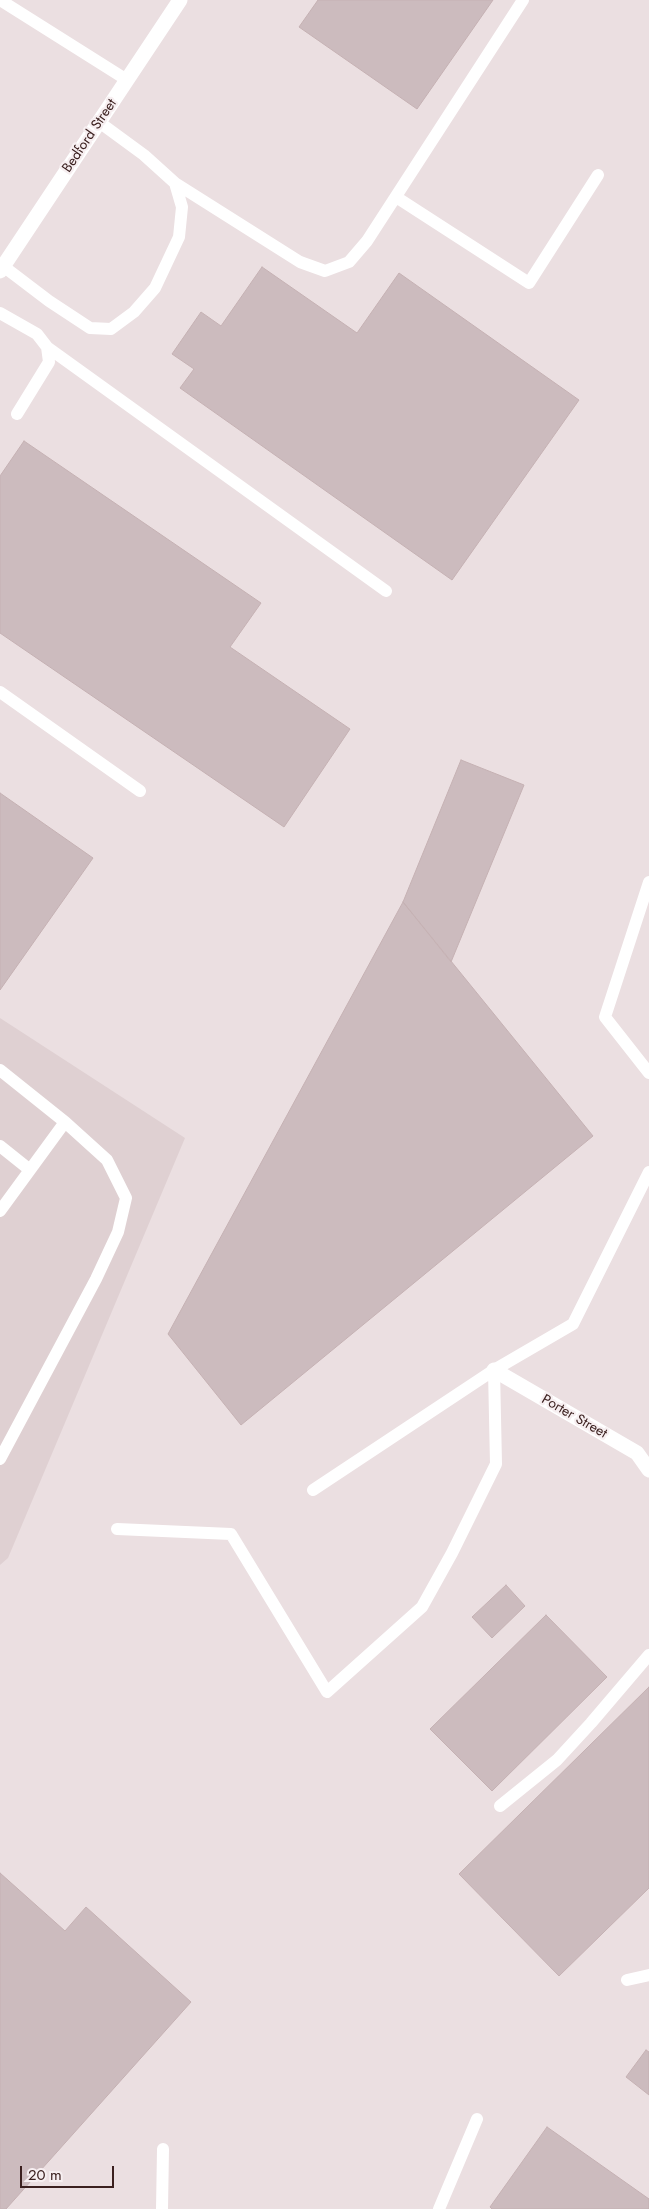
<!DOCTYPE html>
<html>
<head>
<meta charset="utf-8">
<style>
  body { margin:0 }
  #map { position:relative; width:649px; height:2209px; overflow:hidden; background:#ebdfe1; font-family:Jost,sans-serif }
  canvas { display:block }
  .scale { position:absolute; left:20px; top:2166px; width:94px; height:22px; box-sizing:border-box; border:2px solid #3b201f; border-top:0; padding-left:6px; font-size:15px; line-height:18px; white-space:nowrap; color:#3b201f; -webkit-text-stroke:4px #f7eff1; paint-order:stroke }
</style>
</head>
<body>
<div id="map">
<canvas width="649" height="2209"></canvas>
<div class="scale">20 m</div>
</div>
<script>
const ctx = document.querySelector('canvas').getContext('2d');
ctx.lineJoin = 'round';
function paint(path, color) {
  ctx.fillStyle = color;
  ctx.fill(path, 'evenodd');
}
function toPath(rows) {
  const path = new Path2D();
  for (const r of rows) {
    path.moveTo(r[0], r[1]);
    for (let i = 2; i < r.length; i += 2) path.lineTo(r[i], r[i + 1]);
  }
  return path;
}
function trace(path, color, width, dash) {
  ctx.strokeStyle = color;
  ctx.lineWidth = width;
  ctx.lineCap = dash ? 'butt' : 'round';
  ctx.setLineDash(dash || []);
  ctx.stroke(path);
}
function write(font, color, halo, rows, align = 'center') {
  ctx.font = font + ' Jost,sans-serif';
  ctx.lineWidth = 4.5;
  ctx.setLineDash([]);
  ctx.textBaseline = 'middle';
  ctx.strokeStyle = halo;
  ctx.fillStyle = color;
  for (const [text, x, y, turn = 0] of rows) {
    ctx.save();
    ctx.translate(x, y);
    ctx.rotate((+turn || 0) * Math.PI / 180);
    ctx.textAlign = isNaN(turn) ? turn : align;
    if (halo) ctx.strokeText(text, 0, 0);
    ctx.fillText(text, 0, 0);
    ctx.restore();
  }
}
const built = toPath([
  [0,1018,185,1138,8,1558,0,1565]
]);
const building = toPath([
  [318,0,493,0,417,109,299,27,318,0],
  [262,267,357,333,399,273,579,400,452,580,180,388,194,369,172,354,201,312,221,326,262,267],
  [24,441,261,603,230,647,350,729,284,827,0,633,0,476,24,441],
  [461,760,524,785,451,962,403,902,461,760],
  [0,793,93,858,0,990,0,793],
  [403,902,593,1136,241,1425,168,1334,403,902],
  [506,1585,525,1606,492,1638,472,1617,506,1585],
  [546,1615,607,1677,492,1791,430,1729,546,1615],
  [649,1687,649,1888,559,1976,459,1874,649,1687],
  [0,1873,65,1931,86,1907,191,2002,6,2209,0,2209,0,1873],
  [646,2050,649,2052,649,2095,626,2077,646,2050],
  [547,2127,649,2199,649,2209,492,2209,490,2207,547,2127]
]);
const lane = toPath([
  [0,0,127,80],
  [175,183,300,262,325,271,349,262,367,241,523,0],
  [396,197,529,283,598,175],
  [3,266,49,301,90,328,111,329,134,312,155,288,179,237,182,207,175,183,144,155,99,122],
  [0,313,37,334,47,347,49,362,17,414],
  [47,347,386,591],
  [0,692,140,791],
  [649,882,605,1017,649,1073],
  [0,1070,65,1122,107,1160,126,1198,118,1232,96,1279,0,1459],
  [0,1146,30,1170],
  [0,1211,65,1122],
  [313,1490,494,1370,573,1324,649,1172],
  [117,1529,231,1534,327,1692,422,1607,452,1553,496,1464,494,1370],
  [500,1806,557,1760,591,1723,649,1655],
  [627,1980,649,1975],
  [162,2209,163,2149],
  [439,2209,477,2119]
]);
const street = toPath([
  [0,271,180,0],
  [494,1370,637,1453,649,1470]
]);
const streetNames = [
  ["Bedford Street",90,136,-56],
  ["Porter Street",574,1417,30]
];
paint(built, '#dfd0d2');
paint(building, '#ccbbbe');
trace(building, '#c5b1b3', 1);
trace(lane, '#fff', 12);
trace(street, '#fff', 15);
write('14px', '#3b201f', '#f7eff1', streetNames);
</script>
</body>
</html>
